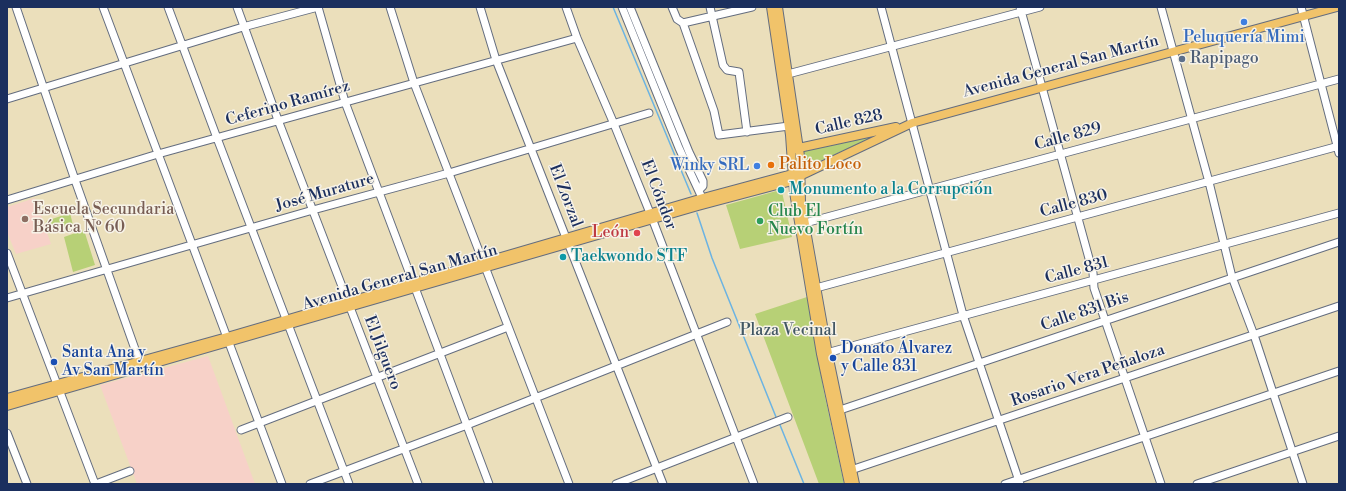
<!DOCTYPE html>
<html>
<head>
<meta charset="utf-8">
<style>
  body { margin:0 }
  #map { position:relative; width:1346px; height:491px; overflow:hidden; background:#ebdfbb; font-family:"Libre Bodoni",serif }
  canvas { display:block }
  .frame { position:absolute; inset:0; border:8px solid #1b2f5e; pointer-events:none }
</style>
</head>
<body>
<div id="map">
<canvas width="1346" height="491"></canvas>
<div class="frame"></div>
</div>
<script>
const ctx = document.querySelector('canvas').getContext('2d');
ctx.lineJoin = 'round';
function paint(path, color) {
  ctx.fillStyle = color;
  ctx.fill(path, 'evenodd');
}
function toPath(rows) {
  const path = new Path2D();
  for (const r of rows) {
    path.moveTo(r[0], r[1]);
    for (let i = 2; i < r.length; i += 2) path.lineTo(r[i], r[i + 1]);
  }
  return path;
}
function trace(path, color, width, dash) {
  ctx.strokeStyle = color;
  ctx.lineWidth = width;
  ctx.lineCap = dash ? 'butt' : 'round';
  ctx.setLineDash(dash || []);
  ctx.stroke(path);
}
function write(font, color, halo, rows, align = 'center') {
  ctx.font = font + ' "Libre Bodoni",serif';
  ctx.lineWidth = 3;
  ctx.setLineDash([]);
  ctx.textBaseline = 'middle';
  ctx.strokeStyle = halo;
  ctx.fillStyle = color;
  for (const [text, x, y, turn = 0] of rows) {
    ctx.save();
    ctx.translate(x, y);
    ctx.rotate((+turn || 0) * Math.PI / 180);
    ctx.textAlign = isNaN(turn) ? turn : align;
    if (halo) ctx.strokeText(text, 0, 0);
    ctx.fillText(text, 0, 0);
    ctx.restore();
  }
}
const built = toPath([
  [35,198,51,244,16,254,7,232,7,207],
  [208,356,255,484,137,484,100,385]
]);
const green = toPath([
  [876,133,876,136,804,168,804,149],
  [780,190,782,192,792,237,740,249,726,205],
  [70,213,73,225,50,232,46,221],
  [84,230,95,265,73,272,64,237],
  [807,297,824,392,844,484,819,484,755,314]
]);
const stream = toPath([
  [613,7,691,194],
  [697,213,712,258,776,417],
  [780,425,804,484]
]);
const minor = toPath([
  [16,7,75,180,141,366],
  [103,7,282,484],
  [168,7,217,138,349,484],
  [237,7,278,120,418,484],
  [318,7,345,102,489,484],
  [390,7,414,83,569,484],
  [480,7,496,60,663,484],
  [566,7,577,38,614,124,650,213,754,484],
  [622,7,679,148,704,202],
  [630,7,689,152,703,181,703,186,699,190],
  [672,7,677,19,683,23,714,111,719,135,789,126],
  [710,7,723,65,727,70,739,72,747,132],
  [881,7,963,315,1020,484],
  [1020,7,1093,273,1094,288,1161,484],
  [1161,7,1209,182,1232,277,1254,335,1303,484],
  [1301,7,1339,153],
  [683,23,752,7],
  [788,74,1040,7],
  [7,99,243,27,318,7],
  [7,200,158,154,577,38],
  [805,223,1339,79],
  [7,253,95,484],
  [816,288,1339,146],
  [7,298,313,210,449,173,649,113],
  [823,354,1339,213],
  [840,410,1339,242],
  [241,430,508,327],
  [7,433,27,484],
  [848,471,1339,306],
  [96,484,130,471],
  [310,484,467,425,727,322],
  [616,484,788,417],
  [1005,484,1339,371],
  [1197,484,1339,436]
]);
const major = toPath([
  [771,7,790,135,794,192,821,354,849,484],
  [778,7,800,156,801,202,828,354,855,484],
  [794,149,896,127],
  [7,398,227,337,703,198,792,174,800,176],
  [7,406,698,206,792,181,800,176,912,123,1337,7]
]);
const markers = [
  [1244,22,4,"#3f7fe0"],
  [1182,59,4,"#5c6f8a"],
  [771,165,4,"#e8710a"],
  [757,166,4,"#3f7fe0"],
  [781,190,4,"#0f9aa8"],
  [25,219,4,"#8d6e63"],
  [760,221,4,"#2e9e5b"],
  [637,233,4,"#e0444e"],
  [563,257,4,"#0f9aa8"],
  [833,358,4,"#1a4fb4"],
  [54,362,4,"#1a4fb4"]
];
const shopNames = [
  ["Peluquería Mimi",1244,38],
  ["Winky SRL",749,166,"right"]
];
const serviceNames = [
  ["Rapipago",1190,59]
];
const streetNames = [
  ["Avenida General San Martín",1061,67,-15],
  ["Ceferino Ramírez",288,104,-16],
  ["Calle 828",849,123,-13],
  ["Calle 829",1068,137,-15],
  ["José Murature",325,193,-16],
  ["El Cóndor",658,195,69],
  ["El Zorzal",565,196,69],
  ["Calle 830",1074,204,-15],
  ["Calle 831",1077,271,-15],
  ["Avenida General San Martín",400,278,-16],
  ["Calle 831 Bis",1085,312,-19],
  ["El Jilguero",382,353,69],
  ["Rosario Vera Peñaloza",1088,376,-19]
];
const foodNames = [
  ["Palito Loco",779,165]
];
const cultureNames = [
  ["Monumento a la Corrupción",789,190],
  ["Taekwondo STF",571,257]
];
const educationNames = [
  ["Escuela Secundaria",33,210],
  ["Básica Nº 60",33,228]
];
const leisureNames = [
  ["Club El",768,212],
  ["Nuevo Fortín",768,230]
];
const healthNames = [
  ["León",629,233]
];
const parkNames = [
  ["Plaza Vecinal",788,331]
];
const transitNames = [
  ["Donato Álvarez",841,349],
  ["y Calle 831",841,367],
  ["Santa Ana y",62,353],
  ["Av San Martín",62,371]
];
paint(built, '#f7d1c8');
paint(green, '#b7d076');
trace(stream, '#6bb3e2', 1.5);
trace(minor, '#646d7f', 9);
trace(major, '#646d7f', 10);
trace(minor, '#fff', 7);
trace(major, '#f1c36a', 8);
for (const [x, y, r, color] of markers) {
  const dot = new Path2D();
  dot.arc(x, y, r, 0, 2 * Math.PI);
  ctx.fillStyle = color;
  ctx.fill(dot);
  trace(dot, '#f7f3e8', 1.5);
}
write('16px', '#366cbe', '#f7f3e8', shopNames);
write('16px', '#4e5e75', '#f7f3e8', serviceNames, 'left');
write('16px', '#1b2f5e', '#f7f3e8', streetNames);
write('16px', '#c56008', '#f7f3e8', foodNames, 'left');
write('16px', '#0d838f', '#f7f3e8', cultureNames, 'left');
write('16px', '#785e54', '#f7f3e8', educationNames, 'left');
write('16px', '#27864d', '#f7f3e8', leisureNames, 'left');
write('16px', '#be3a42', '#f7f3e8', healthNames, 'right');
write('16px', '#425764', '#f7f3e8', parkNames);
write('16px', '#164399', '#f7f3e8', transitNames, 'left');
</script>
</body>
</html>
